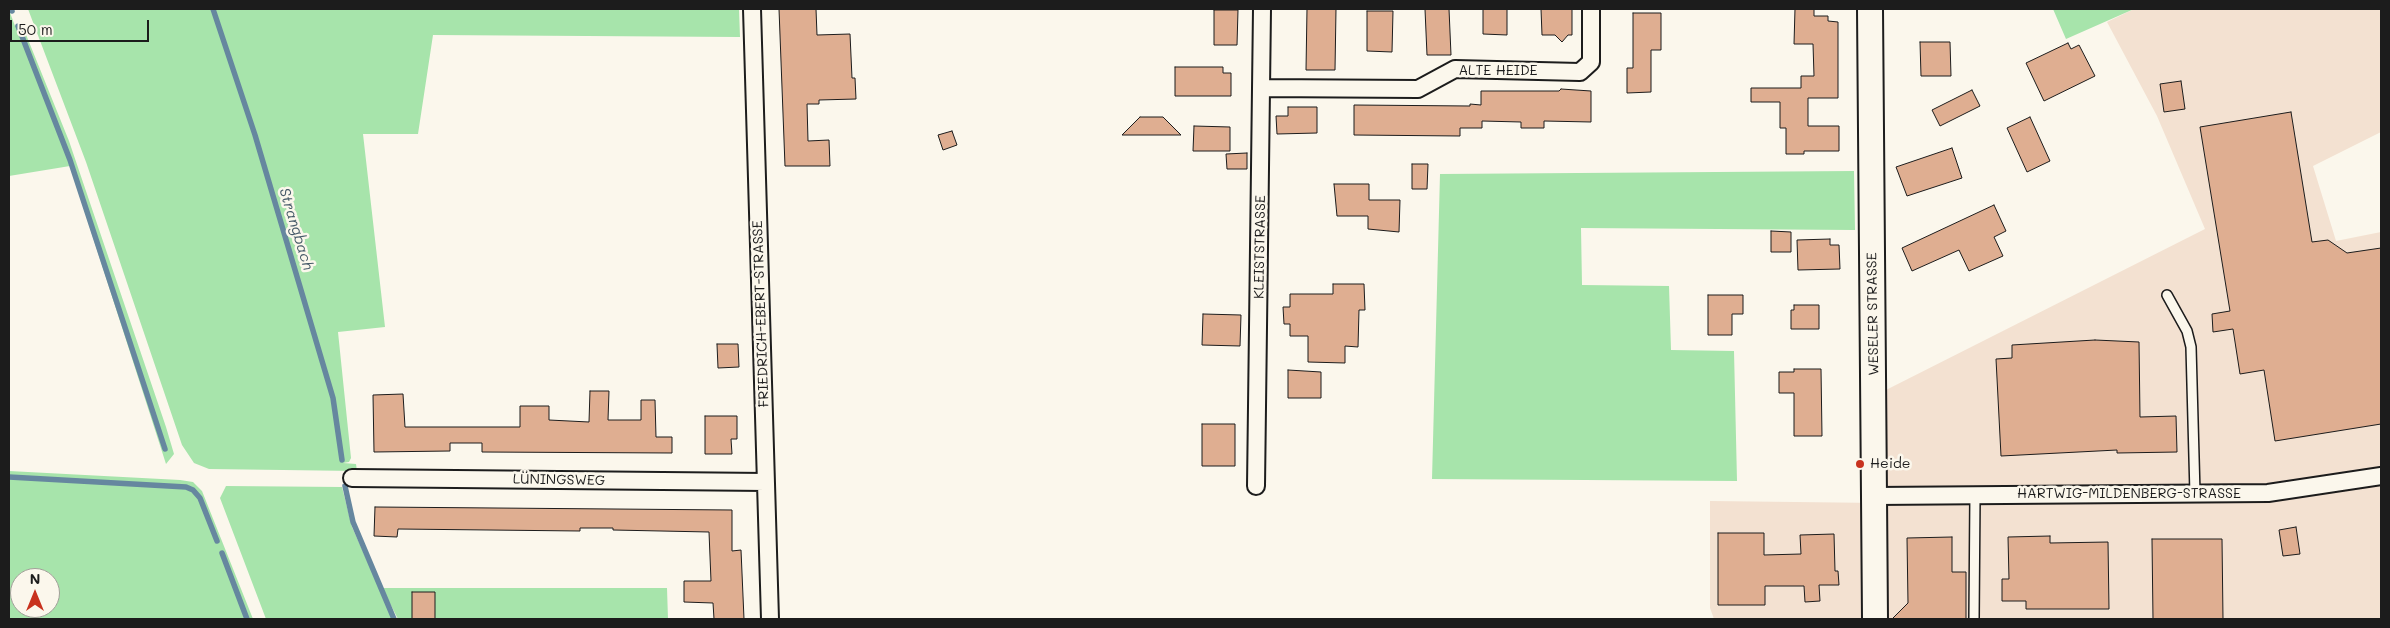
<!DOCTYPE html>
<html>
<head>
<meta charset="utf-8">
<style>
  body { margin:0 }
  #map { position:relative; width:2390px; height:628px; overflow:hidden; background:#fbf7ec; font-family:Mali,sans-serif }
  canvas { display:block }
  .frame { position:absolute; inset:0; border:10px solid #1c1c1c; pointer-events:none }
  .north { position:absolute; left:10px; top:568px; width:50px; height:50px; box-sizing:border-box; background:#fbf7ec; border:1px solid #a29f99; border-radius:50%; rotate:0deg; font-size:14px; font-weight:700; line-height:20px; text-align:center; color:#1c1c1c }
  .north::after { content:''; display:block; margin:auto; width:18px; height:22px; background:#c8321e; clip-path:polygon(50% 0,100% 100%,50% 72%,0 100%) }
  .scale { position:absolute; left:10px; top:20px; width:139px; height:22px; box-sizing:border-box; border:2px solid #1c1c1c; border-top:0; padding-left:6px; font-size:15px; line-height:18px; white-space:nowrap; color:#1c1c1c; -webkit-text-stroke:4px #fbf7ec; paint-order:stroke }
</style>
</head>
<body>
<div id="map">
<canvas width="2390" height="628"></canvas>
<div class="frame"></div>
<div class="north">N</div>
<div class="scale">50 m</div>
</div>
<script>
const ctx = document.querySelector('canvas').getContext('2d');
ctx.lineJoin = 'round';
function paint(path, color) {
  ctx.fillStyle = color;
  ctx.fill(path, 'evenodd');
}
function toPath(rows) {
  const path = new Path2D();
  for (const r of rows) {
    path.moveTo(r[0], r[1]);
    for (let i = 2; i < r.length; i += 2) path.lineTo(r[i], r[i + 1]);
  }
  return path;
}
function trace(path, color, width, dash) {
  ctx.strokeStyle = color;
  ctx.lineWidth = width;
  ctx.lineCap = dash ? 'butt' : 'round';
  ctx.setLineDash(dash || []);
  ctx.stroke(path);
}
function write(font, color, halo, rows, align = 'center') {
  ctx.font = font + ' Mali,sans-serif';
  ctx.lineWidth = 5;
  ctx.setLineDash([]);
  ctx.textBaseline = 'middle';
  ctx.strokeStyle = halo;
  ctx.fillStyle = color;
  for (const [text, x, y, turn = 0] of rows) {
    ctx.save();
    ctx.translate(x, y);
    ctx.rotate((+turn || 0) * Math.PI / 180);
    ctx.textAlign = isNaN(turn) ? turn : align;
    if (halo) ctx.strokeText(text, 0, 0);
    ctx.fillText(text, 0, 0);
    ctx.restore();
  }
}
const built = toPath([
  [2134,9,2381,9,2381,132,2313,166,2336,241,2381,232,2381,619,1714,619,1710,608,1710,501,1880,503,1878,394,2205,229,2157,116,2107,22]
]);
const green = toPath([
  [9,9,12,9,9,10,15,26,20,26,25,32,69,141,166,427,174,454,166,464,70,166,9,176],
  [28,9,739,9,740,37,433,35,418,134,363,134,385,327,338,332,351,458,349,462,343,463,356,464,357,471,209,469,194,463,182,445,86,162],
  [2053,9,2134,9,2066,39],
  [1854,171,1855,230,1581,228,1582,285,1669,286,1671,350,1734,351,1737,481,1432,479,1440,174],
  [9,471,180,480,193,482,202,491,253,619,9,619],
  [20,578,50,578,50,608,20,608],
  [226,486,342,487,352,527,393,619,266,619,220,498],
  [382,588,667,588,668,619,398,619]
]);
const stream = toPath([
  [11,9,12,11],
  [213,9,255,135,333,398,342,460],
  [18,26,70,160,165,449],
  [9,477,186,487,193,490,200,498,217,541],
  [345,486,353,522,394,619],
  [222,553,247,619]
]);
const building = toPath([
  [779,9,816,9,817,35,850,34,852,78,855,78,856,99,819,100,819,104,807,104,808,141,829,140,830,166,785,166,779,9],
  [1307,9,1336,9,1335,70,1306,70,1307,9],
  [1425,9,1449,9,1451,55,1427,55,1425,9],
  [1483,9,1507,9,1507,35,1483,34,1483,9],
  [1541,9,1572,9,1572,35,1568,35,1562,42,1555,35,1542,35,1541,9],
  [1795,9,1814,9,1814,16,1828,16,1828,21,1838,22,1838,98,1808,98,1808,126,1839,126,1839,151,1804,151,1804,154,1786,154,1786,128,1780,128,1780,102,1751,102,1751,88,1801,88,1801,76,1814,76,1813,44,1794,44,1795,9],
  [1214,10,1238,10,1237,45,1214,45,1214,10],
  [1367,11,1393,11,1392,52,1367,51,1367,11],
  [1633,13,1661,13,1661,50,1651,50,1651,92,1627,93,1627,68,1633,68,1633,13],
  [1920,42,1950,42,1951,76,1921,76,1920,42],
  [2068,43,2071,49,2079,45,2095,76,2044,101,2026,63,2068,43],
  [1175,67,1223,67,1223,73,1231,73,1231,96,1175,96,1175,67],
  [2181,81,2185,109,2164,112,2160,84,2181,81],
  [1561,89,1591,91,1591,122,1544,121,1544,128,1521,128,1521,122,1482,121,1482,128,1460,128,1460,136,1354,135,1354,105,1470,106,1470,104,1481,105,1481,91,1559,91,1561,89],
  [1972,90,1980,106,1940,126,1932,110,1972,90],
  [1288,107,1317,107,1317,133,1277,134,1276,116,1288,116,1288,107],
  [2291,112,2312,242,2328,240,2347,253,2381,248,2381,424,2275,441,2264,370,2240,374,2233,329,2213,332,2212,314,2230,311,2200,127,2291,112],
  [1140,117,1163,117,1181,135,1122,135,1140,117],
  [2030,117,2050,161,2027,172,2007,128,2030,117],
  [1194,126,1230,127,1230,151,1193,151,1194,126],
  [952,131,957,145,943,150,938,135,952,131],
  [1952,148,1962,178,1907,196,1896,167,1952,148],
  [1247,153,1247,169,1227,169,1226,154,1247,153],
  [1412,164,1428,164,1427,189,1412,189,1412,164],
  [1334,184,1369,184,1369,200,1400,200,1399,232,1368,229,1368,216,1337,216,1334,184],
  [1994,205,2006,231,1994,237,2003,256,1969,271,1959,250,1912,271,1902,248,1994,205],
  [1771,231,1791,232,1791,252,1771,252,1771,231],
  [1830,239,1830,245,1839,245,1840,269,1798,270,1797,240,1830,239],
  [1333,284,1364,284,1365,310,1359,310,1358,347,1345,346,1345,363,1308,362,1308,336,1290,336,1290,324,1284,324,1283,307,1290,307,1290,294,1333,294,1333,284],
  [1708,295,1743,295,1743,314,1732,314,1732,335,1708,335,1708,295],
  [1794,305,1819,305,1819,329,1791,329,1791,310,1794,310,1794,305],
  [1203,314,1241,315,1240,346,1202,345,1203,314],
  [2095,340,2139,342,2140,417,2176,416,2177,452,2117,453,2117,450,2001,456,1996,359,2012,358,2012,345,2095,340],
  [717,344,738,344,739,367,718,368,717,344],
  [1794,369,1821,369,1822,436,1794,436,1794,393,1779,393,1779,372,1794,372,1794,369],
  [1288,370,1321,372,1321,398,1288,398,1288,370],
  [590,391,609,391,608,420,641,420,641,400,655,400,656,437,672,437,672,453,482,452,482,443,450,443,450,451,374,452,373,395,403,394,405,427,520,427,520,406,549,406,549,420,589,422,590,391],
  [705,416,737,416,737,439,731,439,732,454,705,454,705,416],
  [1202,424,1235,424,1235,466,1202,466,1202,424],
  [375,507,732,510,732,551,741,550,744,619,714,619,713,603,684,602,684,581,711,581,709,532,613,530,613,528,580,528,580,531,398,529,397,537,374,536,375,507],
  [2296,527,2300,554,2283,556,2279,530,2296,527],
  [1718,533,1764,533,1764,555,1801,554,1800,535,1834,534,1835,571,1838,571,1839,585,1819,585,1820,601,1805,602,1804,586,1765,586,1765,605,1718,605,1718,533],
  [2050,536,2050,543,2108,542,2109,609,2026,609,2026,601,2002,601,2002,579,2009,579,2008,537,2050,536],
  [1952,537,1952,572,1966,572,1966,619,1892,619,1908,603,1907,538,1952,537],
  [2152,539,2222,539,2223,619,2153,619,2152,539],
  [412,592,435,592,435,619,412,619,412,592]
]);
const lane = toPath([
  [2167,295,2187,331,2191,347,2195,494],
  [1974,619,1975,495]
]);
const street = toPath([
  [752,9,770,619],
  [1262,88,1418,89,1455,69,1580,72,1591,62,1591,9],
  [352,478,766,482],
  [1256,486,1262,9],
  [1875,496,2268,493,2381,476]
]);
const secondary = toPath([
  [1870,9,1875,619]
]);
const markers = [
  [1860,464,5,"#c8321e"]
];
const streetNames = [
  ["ALTE HEIDE",1498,71],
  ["KLEISTSTRASSE",1260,247,-89],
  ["FRIEDRICH-EBERT-STRASSE",761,314,-92],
  ["WESELER STRASSE",1873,314,-91],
  ["LÜNINGSWEG",559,480,1],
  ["HARTWIG-MILDENBERG-STRASSE",2129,494]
];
const poiNames = [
  ["Heide",1870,464]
];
const waterNames = [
  ["Strangbach",296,229,73]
];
paint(built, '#f3e1d1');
paint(green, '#a7e4ab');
trace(stream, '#66879f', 5.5);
paint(building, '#dfae91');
trace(building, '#1c1c1c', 1);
trace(lane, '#1c1c1c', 12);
trace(street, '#1c1c1c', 20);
trace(secondary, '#1c1c1c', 28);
trace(lane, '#fbf7ec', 9);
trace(street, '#fbf7ec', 16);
trace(secondary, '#fbf7ec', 24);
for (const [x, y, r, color] of markers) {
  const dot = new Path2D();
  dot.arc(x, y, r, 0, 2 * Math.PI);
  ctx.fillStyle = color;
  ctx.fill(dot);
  trace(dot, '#fbf7ec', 2);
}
write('14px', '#1c1c1c', '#fbf7ec', streetNames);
write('14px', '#1c1c1c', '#fbf7ec', poiNames, 'left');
write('italic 15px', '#475b69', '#fbf7ec', waterNames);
</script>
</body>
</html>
